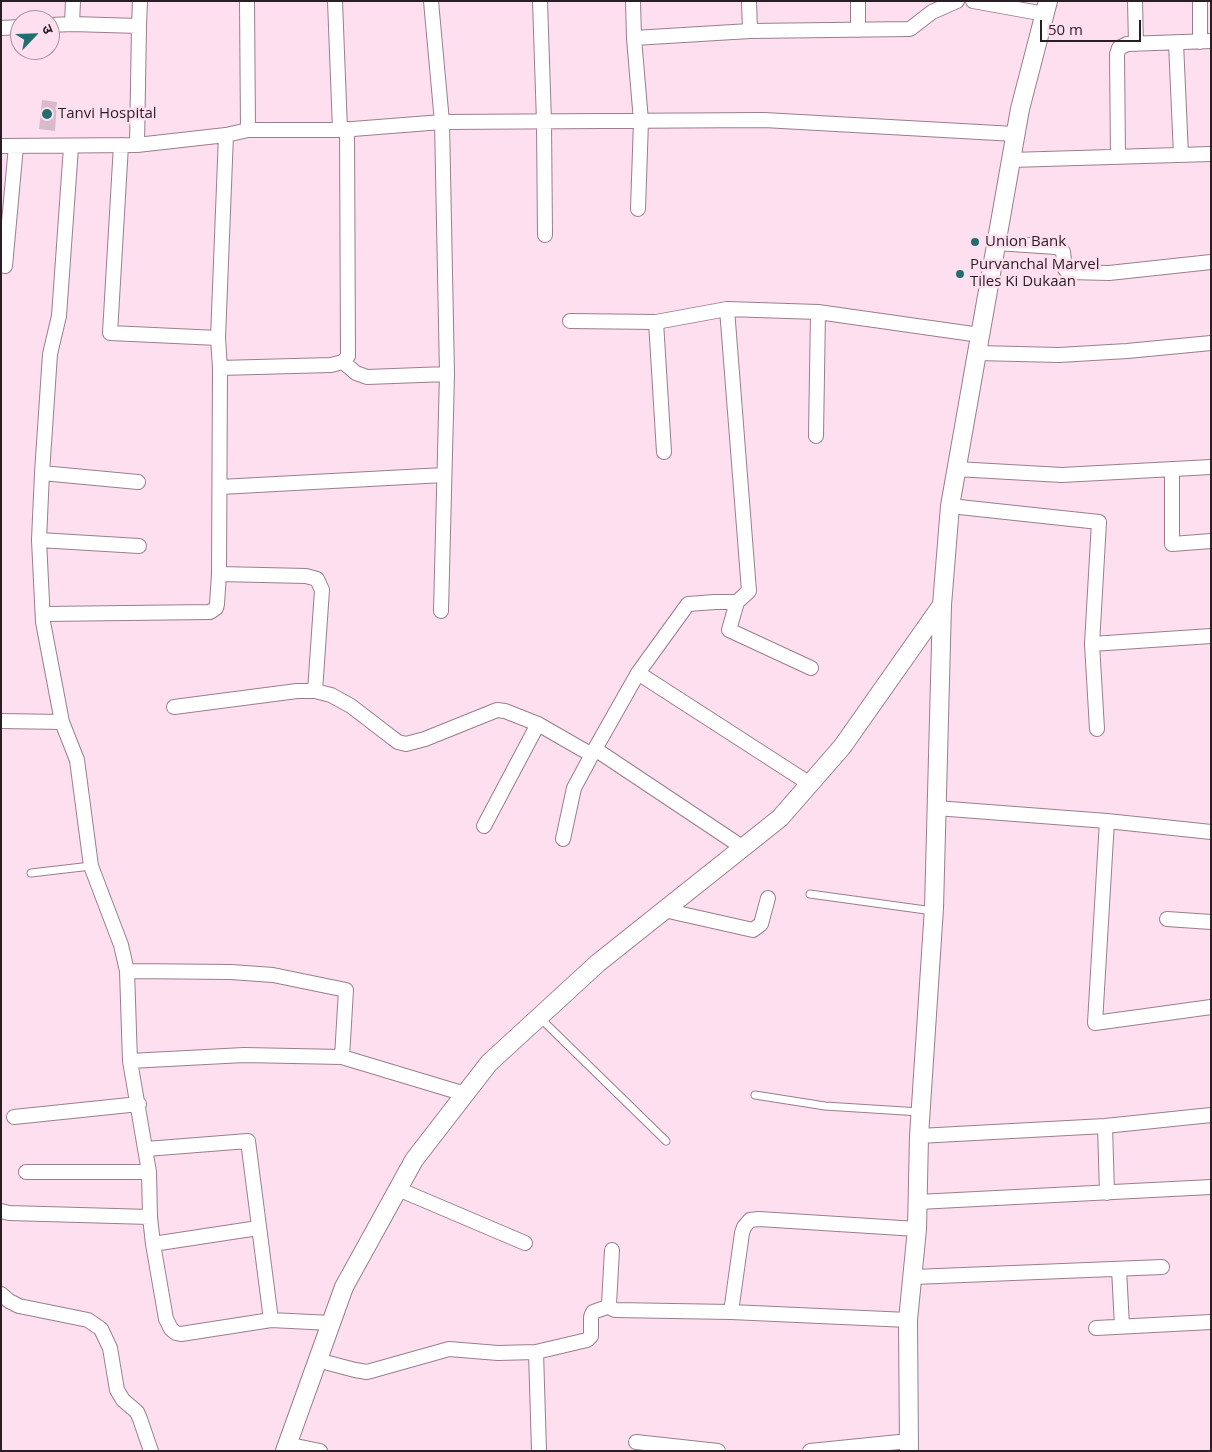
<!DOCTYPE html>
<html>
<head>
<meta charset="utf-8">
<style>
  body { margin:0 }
  #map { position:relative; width:1212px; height:1452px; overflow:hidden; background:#fedfef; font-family:"Open Sans","Noto Sans Devanagari",sans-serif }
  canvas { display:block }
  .frame { position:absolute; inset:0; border:2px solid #291e24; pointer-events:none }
  .north { position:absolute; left:10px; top:10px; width:50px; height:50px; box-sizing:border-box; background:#fedfef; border:1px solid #a9929e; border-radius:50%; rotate:66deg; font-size:14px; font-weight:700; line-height:20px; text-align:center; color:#291e24 }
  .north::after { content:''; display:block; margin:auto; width:18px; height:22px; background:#216d6f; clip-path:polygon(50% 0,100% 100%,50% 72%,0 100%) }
  .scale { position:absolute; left:1040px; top:20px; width:101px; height:22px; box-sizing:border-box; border:2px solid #291e24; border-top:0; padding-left:6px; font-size:15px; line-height:18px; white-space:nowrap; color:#291e24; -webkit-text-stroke:4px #fedfef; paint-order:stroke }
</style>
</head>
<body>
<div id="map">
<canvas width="1212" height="1452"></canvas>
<div class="frame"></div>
<div class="north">उ</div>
<div class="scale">50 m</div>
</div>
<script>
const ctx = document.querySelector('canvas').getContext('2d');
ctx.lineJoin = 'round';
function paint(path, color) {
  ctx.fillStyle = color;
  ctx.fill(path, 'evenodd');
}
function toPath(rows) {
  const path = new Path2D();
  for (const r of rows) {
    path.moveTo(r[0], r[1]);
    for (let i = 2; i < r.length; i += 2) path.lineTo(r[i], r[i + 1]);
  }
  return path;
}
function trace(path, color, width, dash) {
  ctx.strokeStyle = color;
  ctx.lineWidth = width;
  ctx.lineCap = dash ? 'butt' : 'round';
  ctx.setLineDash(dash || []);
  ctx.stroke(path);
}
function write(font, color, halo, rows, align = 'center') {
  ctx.font = font + ' "Open Sans",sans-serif';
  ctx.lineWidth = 5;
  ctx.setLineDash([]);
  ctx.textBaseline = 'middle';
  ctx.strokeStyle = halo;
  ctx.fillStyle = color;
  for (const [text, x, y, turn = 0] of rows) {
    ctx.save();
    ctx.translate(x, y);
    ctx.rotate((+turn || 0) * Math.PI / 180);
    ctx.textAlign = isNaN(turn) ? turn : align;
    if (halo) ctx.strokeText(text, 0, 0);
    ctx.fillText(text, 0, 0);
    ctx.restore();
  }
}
const building = toPath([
  [42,100,57,102,55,131,39,129]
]);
const service = toPath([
  [31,873,91,866],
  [810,894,933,911],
  [539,1017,666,1141],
  [755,1095,825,1106,920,1112]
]);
const minor = toPath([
  [247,1,248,130],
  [335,1,340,130],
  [431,1,442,122,447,374,441,611],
  [540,1,544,122,545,235],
  [633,1,634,38],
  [749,1,750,31],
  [973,1,1045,14],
  [1135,1,1136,44],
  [1200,1,1200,42],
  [72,24,73,1],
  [50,25,72,24,139,26,137,145],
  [139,26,140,1],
  [1,28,20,27],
  [858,30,858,1],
  [1176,43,1181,155],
  [226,135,218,338,220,368,219,574,306,576,317,579,322,590,315,691],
  [121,145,110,333,218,338],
  [1,146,137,145,226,135,248,130,340,130,442,122,764,120,1015,134],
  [71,147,59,316,50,354,42,473,39,540,43,622,62,722,77,760,91,866,121,945,127,971,130,1061,149,1172,150,1217,153,1244,166,1319,171,1329,176,1333,181,1334,271,1320,331,1323],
  [1118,157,1117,54,1119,48,1127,44,1211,41],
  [1011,160,1211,154],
  [638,209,641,121,634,38,750,31,910,29,932,12,957,1],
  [996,243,1056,247,1061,249,1063,252,1065,269,1068,272,1109,273,1211,262],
  [5,266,16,146],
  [570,321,656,322],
  [977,353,1059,355,1127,351,1211,343],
  [343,362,356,373,367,377,447,374],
  [220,368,331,365,343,362,348,356,347,129],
  [816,436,818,312],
  [664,452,656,322,727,309],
  [956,469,1062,475,1211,467],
  [1172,469,1172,544,1211,541],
  [42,473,138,482],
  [220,487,444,475],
  [950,506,1099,522,1092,644,1211,636],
  [39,540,139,546],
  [737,602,729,630,811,668],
  [43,614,210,612,216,608,217,604,219,574],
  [1092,644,1097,729],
  [638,673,810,784],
  [174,707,297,691,315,691,331,695,351,706,390,736,398,742,406,744,425,739,497,710,505,711,538,724,592,755],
  [1,721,62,722],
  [936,808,1107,821,1211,832],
  [1107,821,1095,1023,1211,1007],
  [484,826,538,724],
  [563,839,574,788,595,749],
  [742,847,595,749,638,673,688,604,715,602,737,602,749,591,727,309,818,312,980,335],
  [664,910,753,930,761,924,768,898],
  [1167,919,1211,922],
  [127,971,231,972,273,975,346,990,342,1057,244,1055,130,1061],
  [342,1057,465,1094],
  [14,1117,139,1104],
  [1105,1126,1107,1193],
  [919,1136,1105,1126,1211,1115],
  [146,1149,248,1141,271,1320],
  [26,1172,149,1172],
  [398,1189,525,1243],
  [918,1202,1211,1187],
  [1,1211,9,1213,150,1217],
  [153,1244,258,1228],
  [612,1250,609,1304,611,1308,615,1310,731,1312,908,1320],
  [1119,1269,1122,1326],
  [914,1277,1162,1267],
  [1,1294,9,1301,19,1306,88,1320,101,1329,110,1348,117,1390,123,1400,137,1412,140,1419,151,1451],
  [731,1312,742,1233,744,1227,750,1220,759,1219,917,1229],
  [1096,1328,1211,1322],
  [536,1352,539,1451],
  [317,1360,355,1370,367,1372,449,1349,498,1353,536,1352,587,1340,591,1336,591,1317,593,1312,610,1306],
  [636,1442,718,1451],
  [286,1444,320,1451],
  [810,1451,909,1441]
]);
const tertiary = toPath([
  [285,1451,344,1287,414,1160,489,1063,598,963,780,818,842,747,942,605],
  [909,1451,908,1320,917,1229,919,1136,934,908,942,605,950,506,1020,109,1048,1]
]);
const markers = [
  [47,114,6,"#216d6f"],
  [975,242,5,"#216d6f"],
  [960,274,5,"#216d6f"]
];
const poiNames = [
  ["Tanvi Hospital",58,114],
  ["Union Bank",985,242],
  ["Purvanchal Marvel",970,265],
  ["Tiles Ki Dukaan",970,282]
];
paint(building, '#d8baca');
trace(service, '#9a7e8d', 9);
trace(minor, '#9a7e8d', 16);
trace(tertiary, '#9a7e8d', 20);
trace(service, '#fff', 7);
trace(minor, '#fff', 14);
trace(tertiary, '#fff', 18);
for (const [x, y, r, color] of markers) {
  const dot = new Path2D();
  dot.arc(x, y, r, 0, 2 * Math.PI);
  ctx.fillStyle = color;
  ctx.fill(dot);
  trace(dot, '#fedfef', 2);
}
write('15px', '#291e24', '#fedfef', poiNames, 'left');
</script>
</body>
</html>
